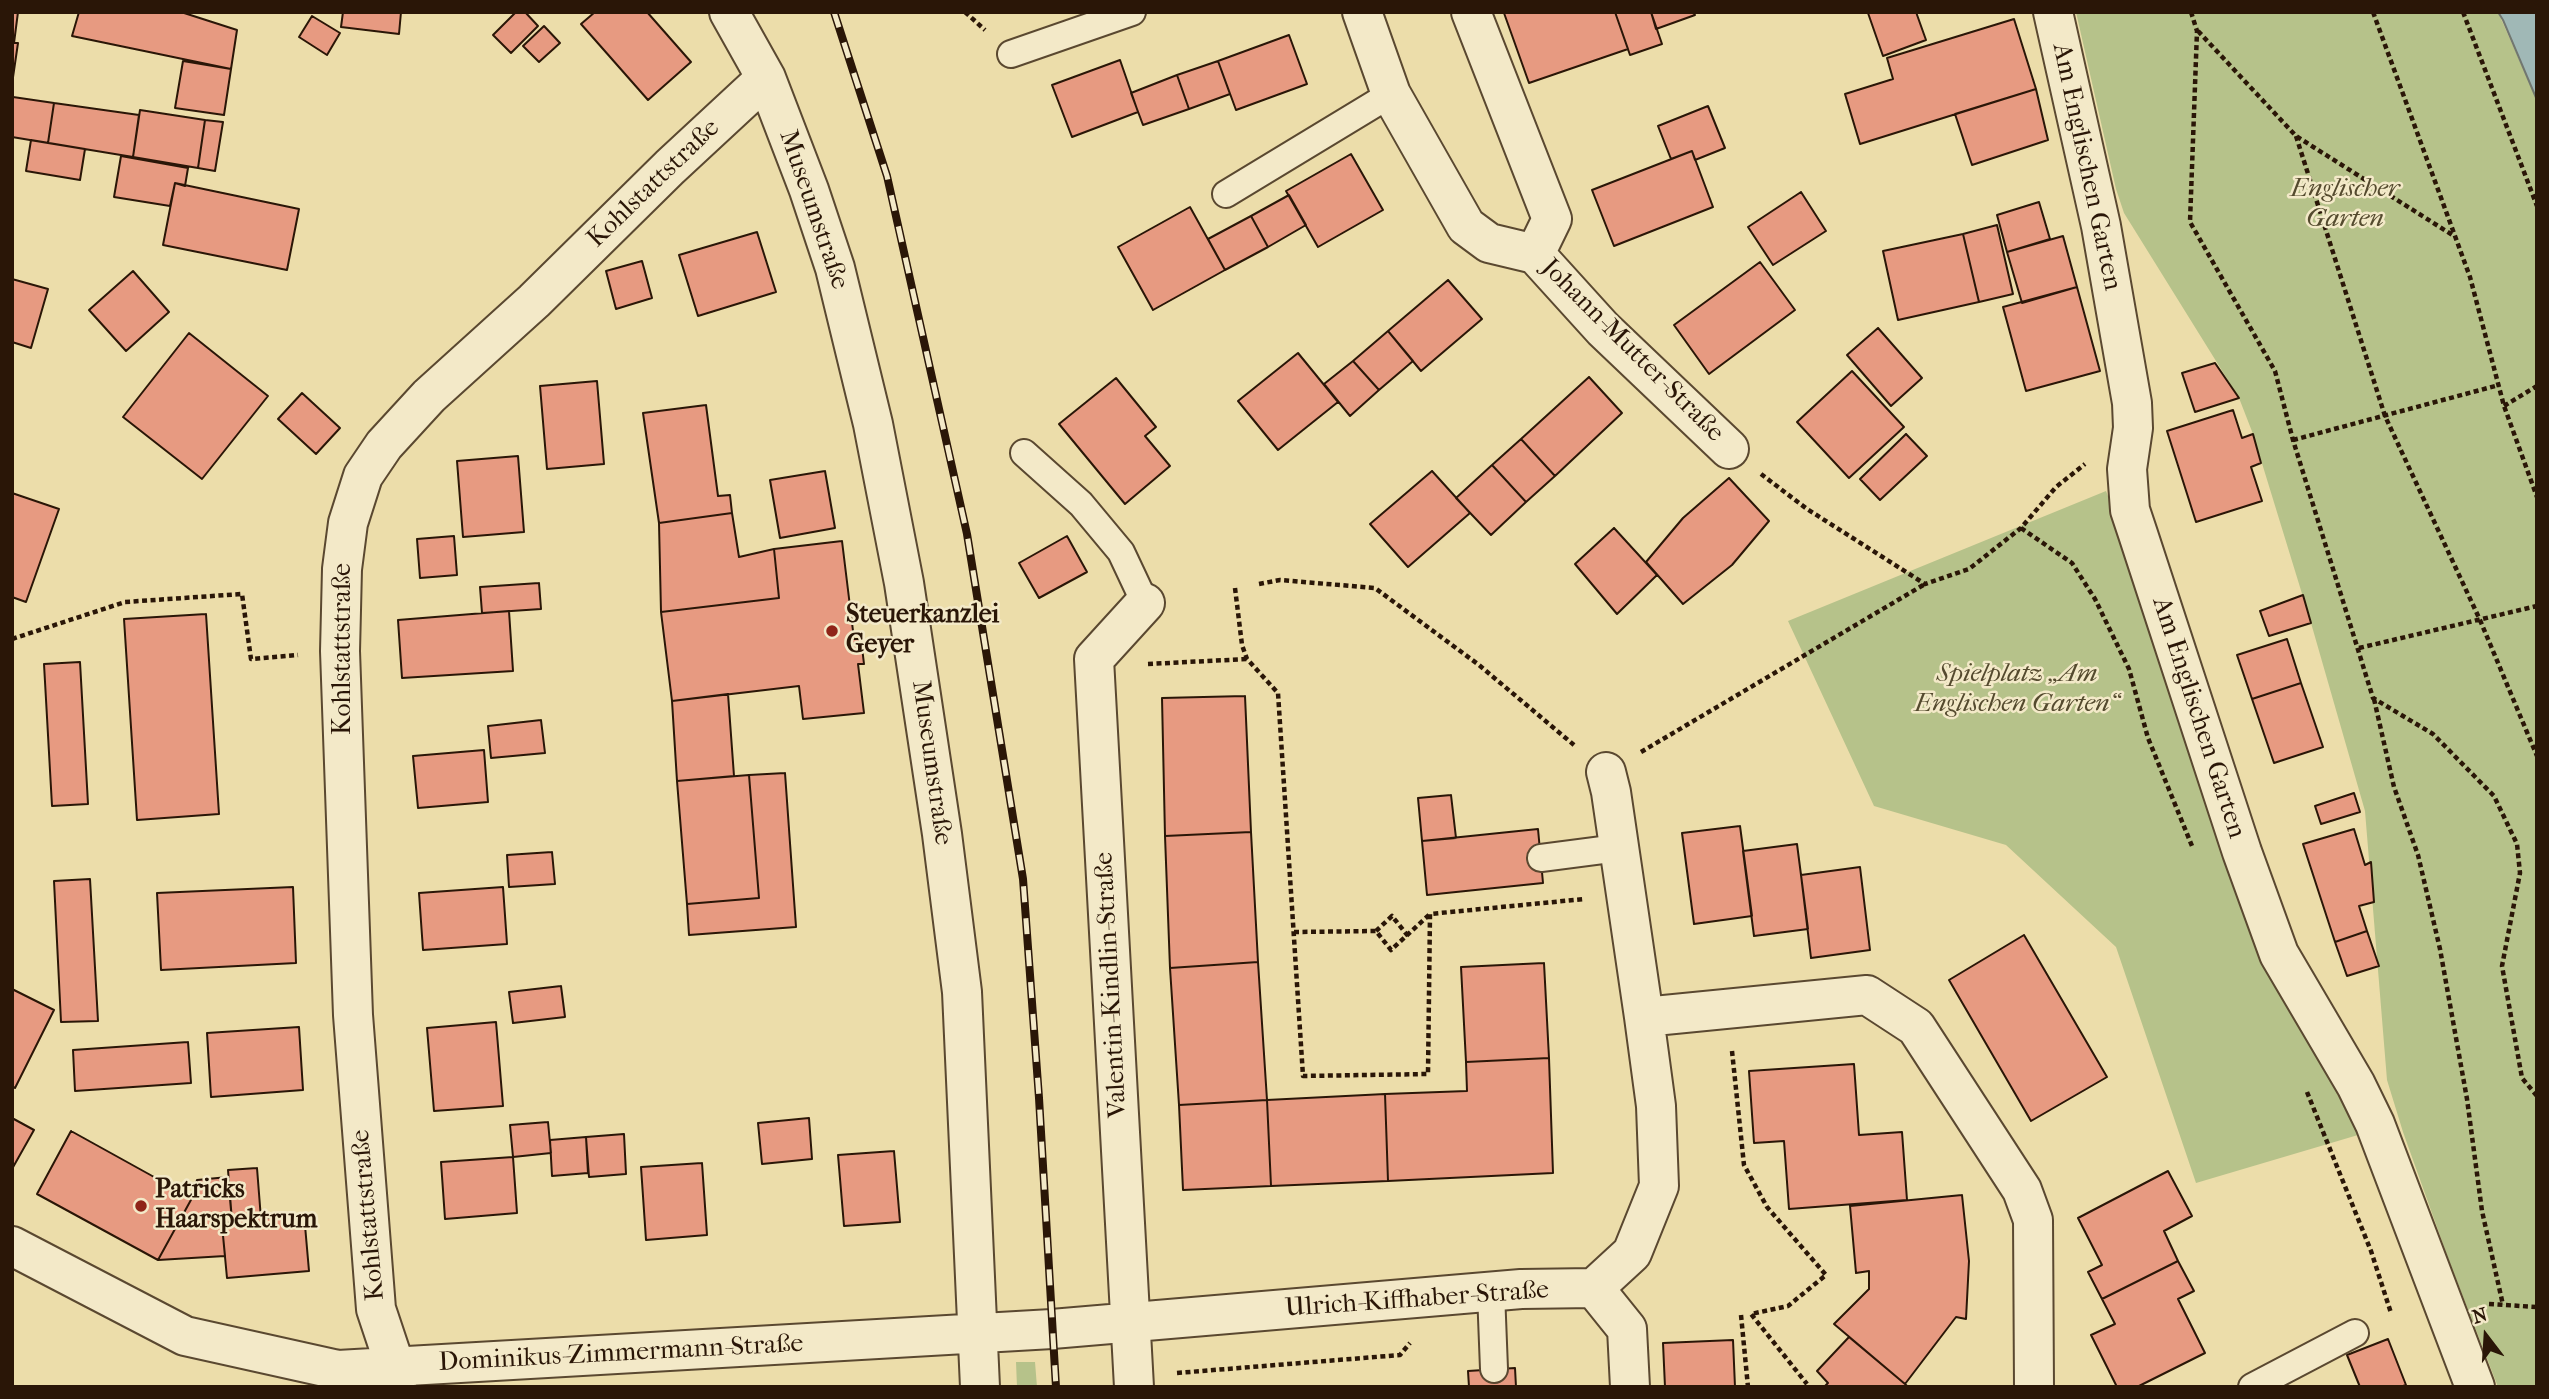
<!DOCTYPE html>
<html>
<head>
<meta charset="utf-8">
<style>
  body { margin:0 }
  #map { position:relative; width:2549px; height:1399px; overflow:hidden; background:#ecddaa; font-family:"IM FELL French Canon",serif }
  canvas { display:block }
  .frame { position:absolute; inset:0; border:14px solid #2a1607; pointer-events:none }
  .north { position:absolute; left:2451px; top:1301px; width:70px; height:70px; -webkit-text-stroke:5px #f3e9c8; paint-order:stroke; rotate:343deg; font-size:19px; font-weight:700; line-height:28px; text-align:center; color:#2a1607 }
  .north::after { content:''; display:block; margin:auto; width:24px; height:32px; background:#2a1607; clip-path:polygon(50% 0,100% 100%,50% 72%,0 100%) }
</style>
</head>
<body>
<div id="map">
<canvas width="2549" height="1399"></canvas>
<div class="frame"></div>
<div class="north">N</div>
</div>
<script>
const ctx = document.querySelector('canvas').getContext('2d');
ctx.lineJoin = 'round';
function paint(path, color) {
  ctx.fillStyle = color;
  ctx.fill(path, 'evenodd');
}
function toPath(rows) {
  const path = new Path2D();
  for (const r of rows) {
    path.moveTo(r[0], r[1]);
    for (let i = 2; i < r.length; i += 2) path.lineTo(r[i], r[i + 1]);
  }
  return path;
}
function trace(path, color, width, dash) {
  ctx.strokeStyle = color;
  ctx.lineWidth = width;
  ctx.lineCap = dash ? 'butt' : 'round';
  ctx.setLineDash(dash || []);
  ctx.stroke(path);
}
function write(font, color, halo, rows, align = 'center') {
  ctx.font = font + ' "IM FELL French Canon",serif';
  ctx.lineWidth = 5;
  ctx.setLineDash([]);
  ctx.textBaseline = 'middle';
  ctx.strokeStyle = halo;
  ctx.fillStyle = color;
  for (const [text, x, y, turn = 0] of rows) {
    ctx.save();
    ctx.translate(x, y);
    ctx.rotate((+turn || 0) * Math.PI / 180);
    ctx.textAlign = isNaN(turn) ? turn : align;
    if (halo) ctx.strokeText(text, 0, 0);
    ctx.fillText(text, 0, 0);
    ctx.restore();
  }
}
const green = toPath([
  [2076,12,2498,12,2537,100,2537,1387,2498,1387,2448,1258,2403,1132,2387,1080,2365,811,2311,623,2253,434,2239,398,2124,213,2116,189],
  [2106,491,2145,590,2262,944,2358,1135,2196,1183,2116,947,2006,845,1874,806,1788,621],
  [1016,1362,1035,1362,1037,1387,1017,1387]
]);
const water = toPath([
  [2498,12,2537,12,2537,100,2503,20,2498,12]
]);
const building = toPath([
  [12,12,18,12,14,43,18,43,12,84,12,12],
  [79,12,181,12,237,30,231,69,72,36,79,12],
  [343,12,401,12,399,34,341,27,343,12],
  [516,12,525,12,538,26,511,53,493,35,516,12],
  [595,12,647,12,691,62,648,100,581,24,595,12],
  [1615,12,1628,49,1529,83,1504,13,1615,12],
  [1615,12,1651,12,1662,44,1630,55,1615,12],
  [1651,12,1693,12,1695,15,1656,29,1651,12],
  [1872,12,1916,12,1926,40,1883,56,1868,13,1872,12],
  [312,16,340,33,327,55,299,37,312,16],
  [2014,19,2036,89,1860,144,1845,94,1893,79,1887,58,2014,19],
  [544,26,560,43,539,62,523,46,544,26],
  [1289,35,1307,84,1236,110,1218,61,1289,35],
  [1120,60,1138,112,1072,137,1052,85,1120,60],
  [183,61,231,69,224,115,175,108,183,61],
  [1218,61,1230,94,1189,109,1177,75,1218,61],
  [1177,75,1189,109,1143,125,1131,93,1177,75],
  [2036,89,2048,140,1972,165,1955,114,2036,89],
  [13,97,54,103,48,143,12,137,13,97],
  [54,103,139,115,133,157,48,143,54,103],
  [1708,106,1725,148,1695,160,1692,151,1671,159,1658,126,1708,106],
  [140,110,205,120,198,168,133,157,140,110],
  [205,120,223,122,215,171,198,168,205,120],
  [31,140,85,149,80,180,26,171,31,140],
  [1692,151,1713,207,1614,246,1592,190,1692,151],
  [1351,154,1383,210,1318,247,1286,191,1351,154],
  [121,156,188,168,185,186,175,183,170,206,114,197,121,156],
  [175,183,299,209,287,270,163,245,175,183],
  [1801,192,1826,231,1773,265,1748,227,1801,192],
  [1289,195,1306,225,1268,247,1251,216,1289,195],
  [2039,202,2050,239,2007,252,1997,215,2039,202],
  [1190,207,1225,270,1153,310,1118,247,1190,207],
  [1251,216,1268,247,1225,270,1208,239,1251,216],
  [1997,225,2013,294,1979,302,1963,234,1997,225],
  [757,232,776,292,698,316,679,255,757,232],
  [1963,234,1979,302,1898,320,1883,251,1963,234],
  [2063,236,2077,287,2022,303,2007,252,2063,236],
  [642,261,652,298,616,309,606,271,642,261],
  [1760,262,1795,310,1709,374,1674,325,1760,262],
  [133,271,169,312,126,351,89,310,133,271],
  [12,279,48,289,31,348,12,342,12,279],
  [1448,280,1482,319,1421,371,1388,331,1448,280],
  [2077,287,2100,371,2026,391,2003,307,2077,287],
  [1878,328,1922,378,1891,406,1847,355,1878,328],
  [1388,331,1413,361,1379,390,1353,361,1388,331],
  [189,333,268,396,202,479,123,417,189,333],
  [1298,353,1338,402,1278,450,1238,401,1298,353],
  [1353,361,1379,390,1350,416,1324,384,1353,361],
  [2215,363,2239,398,2195,412,2182,373,2215,363],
  [1852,371,1904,427,1849,478,1797,422,1852,371],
  [1589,377,1622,413,1555,476,1521,439,1589,377],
  [1116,378,1156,427,1145,436,1170,466,1125,504,1059,424,1116,378],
  [597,381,604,464,547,469,540,386,597,381],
  [302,393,340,428,316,454,278,419,302,393],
  [706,405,718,496,730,495,732,513,659,523,643,413,706,405],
  [2233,410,2242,438,2253,434,2261,463,2251,467,2262,501,2196,522,2167,431,2233,410],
  [1906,434,1927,456,1880,500,1860,479,1906,434],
  [1521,439,1555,476,1526,502,1492,465,1521,439],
  [518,456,524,532,463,537,457,461,518,456],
  [1492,465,1526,502,1491,535,1456,498,1492,465],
  [825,471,835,528,780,538,770,480,825,471],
  [1432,471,1470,513,1408,567,1370,524,1432,471],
  [1729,478,1769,521,1732,565,1683,604,1646,562,1683,518,1729,478],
  [12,493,59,509,26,602,12,597,12,493],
  [732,513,739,557,774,549,779,598,661,612,659,523,732,513],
  [1614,528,1657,575,1617,614,1575,564,1614,528],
  [454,536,457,575,420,578,417,539,454,536],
  [1067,536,1087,572,1039,598,1019,563,1067,536],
  [842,541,854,639,861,639,864,664,858,664,864,713,803,719,799,686,672,701,661,612,779,598,774,549,842,541],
  [539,583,541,609,482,613,480,587,539,583],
  [2303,595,2311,623,2269,636,2260,611,2303,595],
  [509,611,513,671,402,678,398,620,509,611],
  [206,614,219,814,137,820,124,619,206,614],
  [2287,639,2301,683,2252,699,2237,655,2287,639],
  [80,662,88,804,52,806,44,664,80,662],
  [2301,683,2323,747,2274,763,2252,699,2301,683],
  [728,694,734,776,677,781,672,701,728,694],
  [1245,696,1251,832,1165,836,1162,698,1245,696],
  [541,720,545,753,491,758,488,726,541,720],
  [484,750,488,802,418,808,413,756,484,750],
  [785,773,796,927,689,935,687,904,759,898,749,775,785,773],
  [749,775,759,898,687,904,677,781,749,775],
  [2354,793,2360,812,2321,824,2315,806,2354,793],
  [1451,795,1456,838,1422,841,1418,798,1451,795],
  [1740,826,1752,916,1694,924,1682,833,1740,826],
  [1538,829,1543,883,1427,895,1422,841,1538,829],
  [2354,829,2365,865,2371,862,2374,902,2359,906,2367,931,2335,942,2303,844,2354,829],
  [1251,832,1258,962,1170,968,1165,836,1251,832],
  [1797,844,1808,929,1754,936,1743,851,1797,844],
  [552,852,555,884,509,887,507,855,552,852],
  [1860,867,1870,950,1811,958,1801,875,1860,867],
  [90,879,98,1021,61,1022,54,881,90,879],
  [293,887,296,963,161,970,157,893,293,887],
  [503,887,507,944,423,950,419,893,503,887],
  [2367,931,2379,966,2347,976,2335,942,2367,931],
  [2024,935,2107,1077,2031,1121,1949,980,2024,935],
  [1258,962,1267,1100,1179,1105,1170,968,1258,962],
  [1544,963,1549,1058,1466,1062,1461,967,1544,963],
  [561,986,565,1017,513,1023,509,992,561,986],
  [12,989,54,1010,15,1088,12,1086,12,989],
  [496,1022,503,1106,434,1111,427,1028,496,1022],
  [299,1027,303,1090,211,1097,207,1033,299,1027],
  [188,1042,191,1083,75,1091,73,1050,188,1042],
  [1549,1058,1553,1173,1388,1181,1385,1094,1467,1091,1466,1062,1549,1058],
  [1854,1064,1859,1135,1902,1132,1907,1200,1789,1209,1784,1141,1754,1143,1749,1071,1854,1064],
  [1385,1094,1388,1181,1271,1186,1267,1100,1385,1094],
  [1267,1100,1271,1186,1183,1190,1179,1105,1267,1100],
  [12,1118,34,1130,12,1169,12,1118],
  [809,1118,812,1159,762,1164,758,1123,809,1118],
  [548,1122,551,1153,513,1157,510,1125,548,1122],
  [71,1131,192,1198,158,1260,37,1194,71,1131],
  [624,1134,626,1174,589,1177,586,1137,624,1134],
  [586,1137,588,1173,552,1176,550,1140,586,1137],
  [894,1151,900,1222,844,1226,838,1155,894,1151],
  [513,1157,517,1213,445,1219,441,1162,513,1157],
  [702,1163,707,1235,646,1240,641,1167,702,1163],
  [257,1168,261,1219,304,1214,309,1271,227,1278,222,1225,232,1221,228,1170,257,1168],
  [2168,1171,2192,1216,2164,1231,2178,1261,2102,1299,2088,1272,2102,1265,2078,1218,2168,1171],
  [228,1177,232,1221,222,1225,225,1256,158,1260,192,1198,197,1180,228,1177],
  [1962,1195,1969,1261,1966,1319,1956,1317,1905,1384,1834,1324,1869,1289,1869,1271,1856,1273,1850,1206,1962,1195],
  [2178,1261,2194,1291,2178,1299,2205,1353,2137,1387,2117,1387,2091,1335,2115,1324,2102,1299,2178,1261],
  [1849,1337,1905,1384,1908,1387,1824,1387,1828,1383,1817,1371,1849,1337],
  [2388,1339,2406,1385,2400,1387,2360,1387,2347,1355,2388,1339],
  [1733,1340,1735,1387,1665,1387,1663,1343,1733,1340],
  [1515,1368,1516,1387,1469,1387,1468,1371,1515,1368]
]);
const path = toPath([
  [965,12,985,30],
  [2191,12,2197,31,2190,222,2275,371,2293,440,2373,698,2433,734,2494,796,2517,844,2520,873,2502,966,2522,1078,2537,1096],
  [2373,12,2470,277,2504,406,2537,497],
  [2463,12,2537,206],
  [2198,31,2296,136,2454,236],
  [2296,136,2385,416,2480,620,2537,756],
  [2504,406,2537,386],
  [2293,440,2499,385],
  [1761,474,1807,509,1925,584,1969,569,2021,528,2056,487,2085,464],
  [2021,528,2072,563,2095,599,2129,669,2148,738,2192,846],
  [1259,584,1280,580,1375,588,1479,665,1574,745],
  [1235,588,1242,645,1247,659,1278,693,1303,1076,1428,1074,1430,914,1584,899],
  [12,639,125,602,242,594,251,659,298,655],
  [2359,648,2537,606],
  [1148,664,1247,659],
  [2374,699,2394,787,2418,855,2440,949,2467,1099,2482,1211,2503,1305],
  [1641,752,1925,584],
  [1376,931,1392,916,1408,936],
  [1294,932,1376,931,1391,950,1430,914],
  [1732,1051,1744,1165,1767,1207,1826,1275,1788,1306,1751,1314,1807,1384],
  [2307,1092,2371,1251,2391,1313],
  [2489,1304,2537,1307],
  [1741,1315,1748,1387],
  [1177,1373,1400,1355,1410,1343]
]);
const lane = toPath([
  [1011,54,1132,12],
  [1226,194,1391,94],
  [1024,453,1081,504,1121,552,1145,603],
  [1541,858,1618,848],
  [1491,1292,1494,1369],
  [2252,1387,2355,1333]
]);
const street = toPath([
  [729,12,766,78,809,190,835,268,873,424,904,583,942,834,962,992,980,1387],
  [1362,12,1391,94,1466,226,1489,243,1535,254,1552,219,1471,12],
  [2053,12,2101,226,2132,403,2133,428,2127,469,2130,510,2138,534,2242,852,2279,954,2356,1085,2375,1124,2475,1387],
  [1535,254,1603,329,1729,449],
  [1606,772,1611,792,1644,1017],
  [12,1246,185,1336,338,1370,1052,1329,1521,1289,1594,1288,1627,1329,1630,1387],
  [1594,1288,1632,1253,1659,1186,1656,1106,1644,1017,1867,995,1916,1027,2022,1190,2033,1220,2034,1387],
  [397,1387,395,1366,376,1309,353,1015,340,651,342,569,348,523,363,476,384,445,429,396,534,301,670,167,766,78],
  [1134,1387,1094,659,1145,603]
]);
const rail = toPath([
  [834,12,887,176,967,534,1023,879,1039,1098,1056,1387]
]);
const markers = [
  [832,631,7,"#8f2418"],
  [141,1206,7,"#8f2418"]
];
const streetNames = [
  ["Am Englischen Garten",2086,167,78],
  ["Kohlstattstraße",654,184,-44],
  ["Museumstraße",813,210,71],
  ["Johann-Mutter-Straße",1632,351,45],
  ["Kohlstattstraße",344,649,-90],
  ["Am Englischen Garten",2198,718,72],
  ["Museumstraße",931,763,82],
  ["Valentin-Kindlin-Straße",1112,985,-93],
  ["Kohlstattstraße",369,1215,-95],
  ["Ulrich-Kiffhaber-Straße",1417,1300,-4],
  ["Dominikus-Zimmermann-Straße",621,1354,-3]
];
const parkNames = [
  ["Englischer",2345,190],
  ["Garten",2345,220],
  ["Spielplatz „Am",2017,675],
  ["Englischen Garten“",2017,705]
];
const poiNames = [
  ["Steuerkanzlei",846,616],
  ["Geyer",846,646],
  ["Patricks",155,1191],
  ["Haarspektrum",155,1221]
];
paint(green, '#b6c28a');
paint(water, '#a0b8b6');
trace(water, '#717770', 2);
paint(building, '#e79a81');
trace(building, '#2a1607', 2);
trace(lane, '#5a4830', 30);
trace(street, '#5a4830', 42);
trace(path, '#2a1607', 4.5, [5, 3.5]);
trace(lane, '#f3e9c8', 26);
trace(street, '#f3e9c8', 38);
trace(rail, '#2a1607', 8);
trace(rail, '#f3e9c8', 5, [16]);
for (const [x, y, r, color] of markers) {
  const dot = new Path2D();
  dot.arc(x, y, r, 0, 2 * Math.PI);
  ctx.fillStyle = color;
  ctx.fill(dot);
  trace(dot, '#f3e9c8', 2.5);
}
write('26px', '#2a1607', '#f3e9c8', streetNames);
write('italic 26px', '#544a2e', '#f3e9c8', parkNames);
write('bold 26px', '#2a1607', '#f3e9c8', poiNames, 'left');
</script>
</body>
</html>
